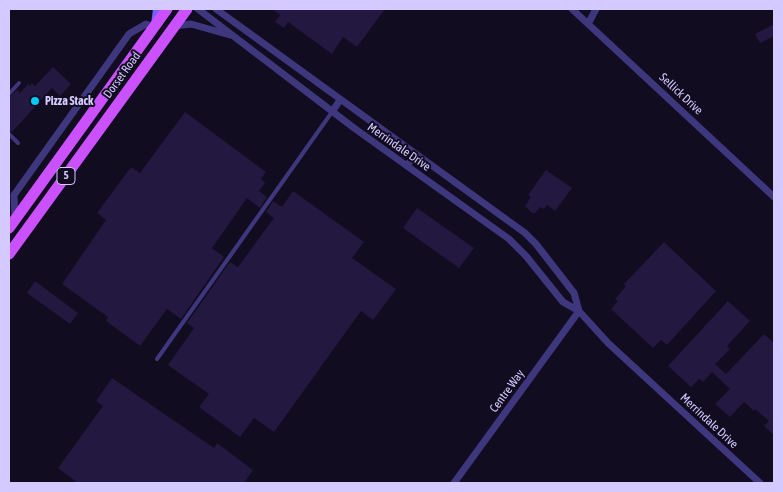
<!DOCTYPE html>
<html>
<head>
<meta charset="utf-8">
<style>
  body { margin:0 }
  #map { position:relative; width:783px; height:492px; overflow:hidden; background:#110c1f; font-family:"Asap Condensed",sans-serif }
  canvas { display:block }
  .frame { position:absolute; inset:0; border:10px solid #d4caff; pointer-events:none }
</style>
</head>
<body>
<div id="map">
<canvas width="783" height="492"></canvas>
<div class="frame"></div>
</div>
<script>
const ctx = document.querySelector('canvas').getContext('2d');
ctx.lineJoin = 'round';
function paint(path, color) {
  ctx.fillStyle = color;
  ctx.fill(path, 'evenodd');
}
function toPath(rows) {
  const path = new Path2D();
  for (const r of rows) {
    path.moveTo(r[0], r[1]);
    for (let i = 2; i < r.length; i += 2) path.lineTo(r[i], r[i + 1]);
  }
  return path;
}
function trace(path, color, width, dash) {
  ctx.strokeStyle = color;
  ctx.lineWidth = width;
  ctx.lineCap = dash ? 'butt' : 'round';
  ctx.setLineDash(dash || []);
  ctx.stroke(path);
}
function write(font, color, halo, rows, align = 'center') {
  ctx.font = font + ' "Asap Condensed",sans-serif';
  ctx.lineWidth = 4;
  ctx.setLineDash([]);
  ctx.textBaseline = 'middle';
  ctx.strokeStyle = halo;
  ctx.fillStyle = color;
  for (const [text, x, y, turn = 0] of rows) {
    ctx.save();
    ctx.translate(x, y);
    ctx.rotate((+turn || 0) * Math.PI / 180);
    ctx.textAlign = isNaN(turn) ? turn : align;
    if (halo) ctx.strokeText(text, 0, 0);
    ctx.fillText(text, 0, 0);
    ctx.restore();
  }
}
const building = toPath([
  [272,9,385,9,357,47,343,37,332,54,288,22,284,28,275,22,280,15],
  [774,24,774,36,760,43,755,34],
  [53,67,71,84,60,96,52,88,12,132,9,130,9,98,17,90,20,93,28,84,30,86,32,83,35,86],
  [185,112,266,172,261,179,265,183,259,191,267,197,260,208,247,198,212,248,224,257,181,319,167,309,140,346,106,321,108,317,62,284,106,220,97,213,131,167,140,173],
  [546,170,572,188,555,211,547,205,544,209,540,207,535,213,532,213,525,206,531,197,528,195],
  [293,191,364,242,352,258,396,289,373,320,361,311,274,432,254,418,240,437,199,407,209,394,168,365,194,328,187,323,230,262,238,267,274,218,266,212,273,201,282,207],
  [417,208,474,248,459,268,403,228],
  [664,242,716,291,667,345,661,340,653,348,611,309,618,301,615,299,626,286,624,284],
  [35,281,78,313,70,324,27,293],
  [728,301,750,321,727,346,730,349,715,364,726,374,764,334,774,343,774,435,764,426,769,421,755,409,754,411,744,402,730,417,715,404,730,389,712,372,703,382,699,379,691,387,668,366],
  [112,378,214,448,217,443,253,470,244,483,78,483,58,468,103,406,96,401]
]);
const service = toPath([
  [9,94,19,83],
  [9,134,18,143],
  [157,359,332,112]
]);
const minor = toPath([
  [198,9,354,128,509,239,526,256,563,302,579,311,608,343,760,483],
  [216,9,525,233,536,244,574,293,579,311],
  [572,9,774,197],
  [588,24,596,9],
  [174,26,191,24,230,35],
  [332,112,340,100],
  [407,166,415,154],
  [15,219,14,195,129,34,146,24,154,27],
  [454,483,579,311]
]);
const secondary = toPath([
  [156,25,158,9]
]);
const primary = toPath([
  [9,228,167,9],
  [9,254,187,9]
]);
const markers = [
  [35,101,5,"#00caf5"]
];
const shields = [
  [66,176,18]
];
const shieldNames = [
  ["5",66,176]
];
const streetNames = [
  ["Dorset Road",122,75,-54],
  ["Sellick Drive",681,94,43],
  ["Merrindale Drive",399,147,35],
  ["Centre Way",507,391,-54],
  ["Merrindale Drive",709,421,43]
];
const poiNames = [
  ["Pizza Stack",45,101]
];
paint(building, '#231840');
trace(service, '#3f377e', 4);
trace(minor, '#3f377e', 7);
trace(secondary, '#7161ff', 10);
trace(primary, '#cb51ff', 11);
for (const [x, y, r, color] of markers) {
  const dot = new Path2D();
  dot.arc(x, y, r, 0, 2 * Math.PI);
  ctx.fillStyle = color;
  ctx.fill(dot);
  trace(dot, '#110c1f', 2);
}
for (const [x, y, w] of shields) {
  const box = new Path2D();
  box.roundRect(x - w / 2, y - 8.5, w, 17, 4);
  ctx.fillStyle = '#110c1f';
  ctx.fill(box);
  trace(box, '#d4caff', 1);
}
write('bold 11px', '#d4caff', null, shieldNames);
write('12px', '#d4caff', '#110c1f', streetNames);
write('bold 12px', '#d4caff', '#110c1f', poiNames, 'left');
</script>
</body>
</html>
